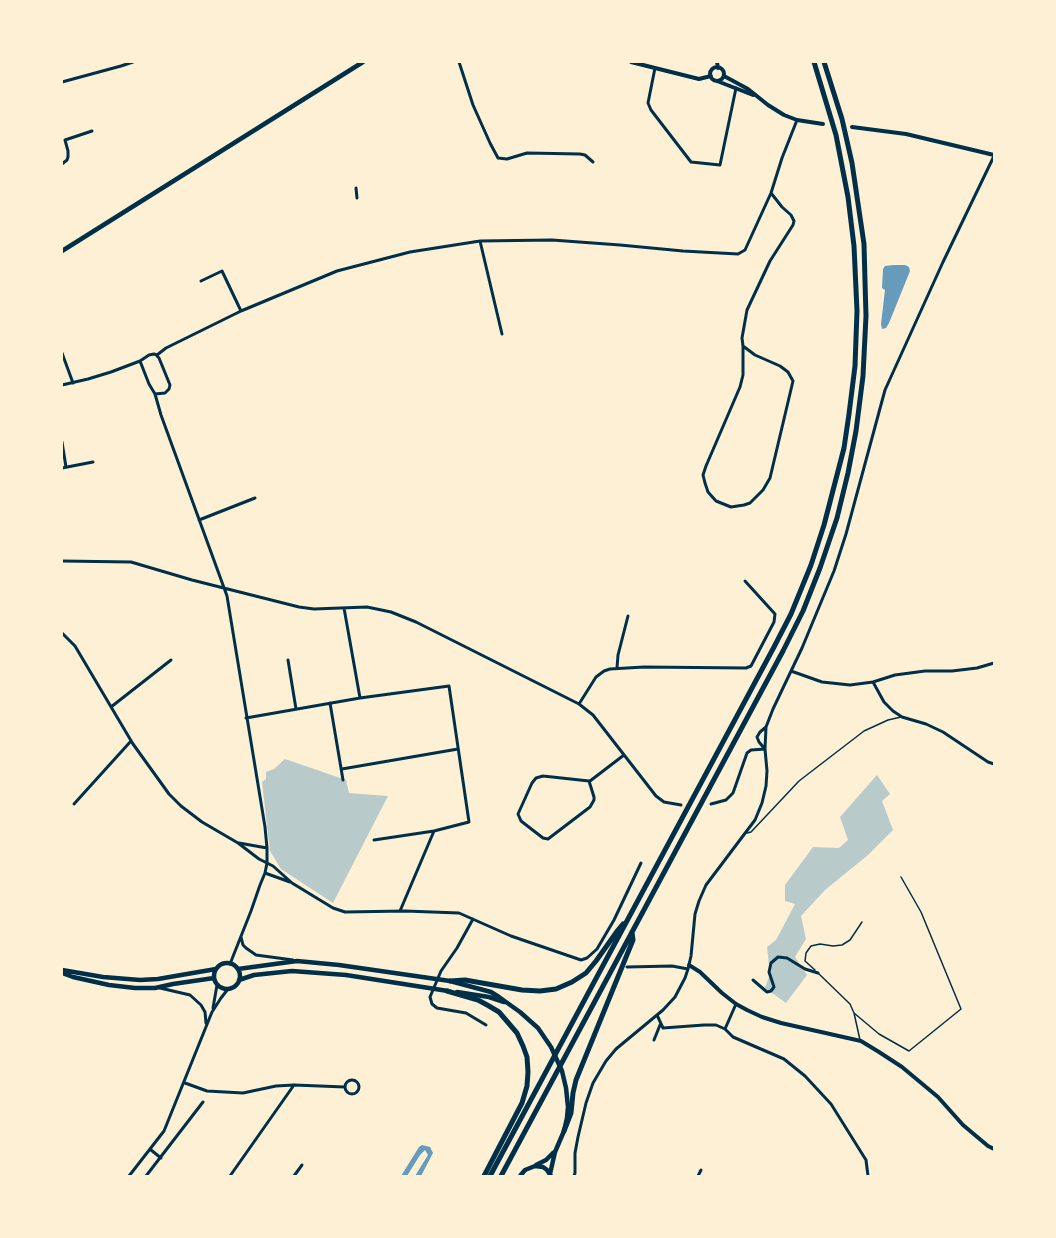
<!DOCTYPE html>
<html>
<head>
<meta charset="utf-8">
<style>
  body { margin:0 }
  #map { position:relative; width:1056px; height:1238px; overflow:hidden; background:#fdf0d5; font-family:"Fira Sans",sans-serif }
  canvas { display:block }
  .frame { position:absolute; inset:0; border:63px solid #fdf0d5; pointer-events:none }
</style>
</head>
<body>
<div id="map">
<canvas width="1056" height="1238"></canvas>
<div class="frame"></div>
</div>
<script>
const ctx = document.querySelector('canvas').getContext('2d');
ctx.lineJoin = 'round';
function paint(path, color) {
  ctx.fillStyle = color;
  ctx.fill(path, 'evenodd');
}
function toPath(rows) {
  const path = new Path2D();
  for (const r of rows) {
    if (r.length === 3) {
      path.moveTo(r[0] + r[2], r[1]);
      path.arc(r[0], r[1], r[2], 0, 2 * Math.PI);
      continue;
    }
    path.moveTo(r[0], r[1]);
    for (let i = 2; i < r.length; i += 2) path.lineTo(r[i], r[i + 1]);
  }
  return path;
}
function trace(path, color, width, dash) {
  ctx.strokeStyle = color;
  ctx.lineWidth = width;
  ctx.lineCap = dash ? 'butt' : 'round';
  ctx.setLineDash(dash || []);
  ctx.stroke(path);
}
const green = toPath([
  [285,759,346,780,349,793,388,796,333,903,281,869,270,851,262,782,266,779,266,772,274,769],
  [877,775,890,794,882,801,893,830,868,855,825,890,801,916,806,939,795,957,807,975,786,1003,765,988,770,974,767,947,776,940,795,904,785,901,785,885,813,847,839,848,848,840,840,817]
]);
const water = toPath([
  [893,265,905,265,909,267,910,271,889,323,886,328,882,329,881,324,885,290,882,288,883,269,885,266],
  [422,1145,430,1147,433,1153,421,1176,415,1176,428,1155,425,1150,420,1155,407,1176,401,1176,419,1147]
]);
const service = toPath([
  [747,833,751,832,799,781,864,731,888,720,901,717],
  [815,970,805,961,806,953,811,946,820,944,833,946,842,945,850,940,862,922],
  [818,973,850,1004,854,1013,860,1040],
  [854,1013,879,1034,909,1051,961,1009,921,912,901,877]
]);
const minor = toPath([
  [459,62,473,105,490,143,498,158,507,159,527,153,580,154,585,155,593,162],
  [655,68,648,103,651,110,691,162,720,165,736,88],
  [62,82,121,66,133,62],
  [62,164,67,160,68,157,68,151,65,140,92,131],
  [356,188,357,198],
  [480,241,502,334],
  [201,281,222,271,241,311],
  [743,346,755,355,780,366,788,372,793,381,770,478,763,490,750,503,744,505,731,507,716,501,708,492,705,483,703,475,706,466,740,387,743,375,743,346,742,338,747,310,770,261,793,225,794,221,791,215,782,207,771,193],
  [62,353,73,383],
  [140,361,149,384,155,394,161,415,227,596,265,827,267,848,267,863,265,873,260,885,251,911,230,964],
  [62,385,88,379,111,372,140,361,149,355,154,354,157,355,166,348,241,311,337,271,410,252,480,241,552,240,620,245,683,251,738,254,745,250,771,193,782,158,797,120],
  [155,394,165,393,169,389,170,385,159,358,157,356],
  [62,442,66,467],
  [62,468,93,462],
  [199,520,255,498],
  [62,561,131,562,192,580,299,607,314,609,367,607,391,612,416,622,579,704,593,715,656,796,664,802,681,805],
  [344,608,360,698],
  [62,633,75,646,133,744,169,794,181,806,202,822,238,843,259,859,273,866,292,883,333,908,345,912,405,911,459,913,511,936,581,960,587,958,597,949,614,920,641,863],
  [288,660,296,709],
  [617,668,618,655,628,616],
  [791,671,822,682,850,685,873,682,895,675,925,671,952,671,977,668,994,663],
  [873,682,884,702,893,711,902,717,926,724,943,732,988,762,994,764],
  [330,703,343,780],
  [579,704,596,677,604,671,610,669,644,667,746,668,751,666,774,622,775,614,745,581],
  [111,707,171,660],
  [246,718,360,698,449,686,469,822,434,831,374,840],
  [764,748,759,742,757,737,760,732,766,727],
  [342,769,458,749],
  [543,776,589,781,594,797,594,800,590,807,548,839,543,838,521,821,518,814,532,783,536,778,543,776],
  [590,781,624,755],
  [74,804,131,741],
  [711,804,726,800,733,793,747,753,751,750,765,749],
  [239,843,267,848],
  [265,873,290,882],
  [400,911,434,831],
  [473,919,457,948,441,971,430,997,432,1004,437,1008,466,1013,486,1025],
  [241,937,243,945,246,948,256,955,293,960],
  [627,967,672,966,688,969],
  [753,980,767,992,771,991,774,987,769,972,771,963,778,957,787,958,805,969,818,973],
  [160,988,190,995,201,1005,205,1012,206,1023],
  [213,1008,217,985],
  [657,1015,663,1028,704,1025,716,1025,725,1029,733,1037,784,1059,805,1076,831,1104,866,1160,868,1176],
  [725,1029,736,1004],
  [654,1040,660,1025],
  [352,1087,7],
  [185,1083,207,1091,243,1093,276,1086,294,1085,345,1087],
  [151,1150,161,1158],
  [129,1176,164,1131,212,1012,221,998,228,989],
  [146,1176,203,1102],
  [230,1176,294,1085],
  [294,1176,302,1165],
  [574,1176,575,1173,575,1153,578,1137,586,1103,593,1083,606,1061,616,1049,663,1010,675,997,685,978,688,969,691,956,695,914,699,901,706,885,755,820,762,803,766,786,767,771,765,749,766,727,773,709,802,648,834,571,846,534,885,390,943,262,994,156],
  [698,1176,701,1170]
]);
const tertiary = toPath([
  [631,62,699,79,711,76],
  [717,62,718,68],
  [717,74,7],
  [724,76,748,89,768,105,784,115,797,120,823,124],
  [717,81,753,95],
  [852,127,906,134,994,155],
  [689,965,700,972,722,993,736,1004,747,1010,762,1017,781,1023,861,1041,879,1052,902,1067,938,1097,963,1125,988,1146,994,1149]
]);
const secondary = toPath([
  [62,251,363,62],
  [227,976,13],
  [238,969,297,961,339,965,450,981,491,992,499,997,520,1012,538,1028,551,1047,562,1071,566,1088,568,1107,567,1118,564,1131,555,1152,550,1174],
  [62,970,103,977,140,980,158,979,216,969],
  [62,973,73,977,109,985,135,988,155,988,173,984,214,978],
  [239,980,254,975,292,971,346,975,448,991],
  [457,992,489,997,504,1002],
  [536,1165,546,1160,553,1153],
  [520,1176,525,1170,535,1166,543,1167,547,1170,551,1176]
]);
const trunk = toPath([
  [450,981,465,980,522,990,540,991,556,989,572,982,586,973,596,961,618,930,623,924],
  [447,991,478,1000,489,1006,499,1012,517,1033,523,1046,527,1057,528,1072,527,1086,522,1103,484,1176],
  [564,1131,571,1113,573,1093,576,1080,633,940,632,932],
  [490,1176,774,647,791,614,811,565,824,525,844,448,849,414,855,366,857,311,854,246,848,197,836,135,814,62],
  [501,1176,783,651,803,611,820,568,837,518,848,473,856,431,863,376,866,316,865,281,864,244,852,163,842,119,824,62]
]);
paint(green, '#b9caca');
paint(water, '#669bbc');
trace(service, '#003049', 1.5);
trace(minor, '#003049', 3);
trace(tertiary, '#003049', 4);
trace(secondary, '#003049', 4.5);
trace(trunk, '#003049', 5);
</script>
</body>
</html>
